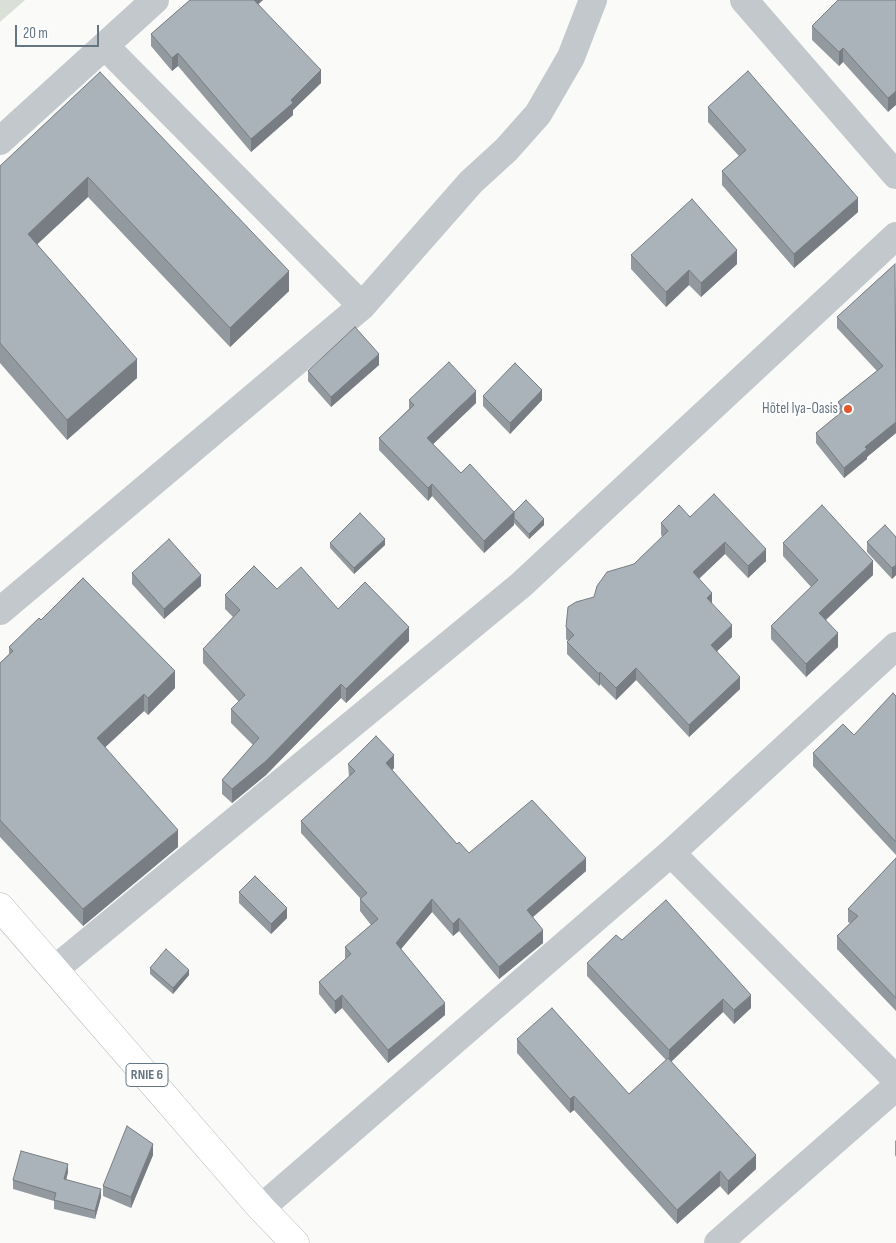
<!DOCTYPE html>
<html>
<head>
<meta charset="utf-8">
<style>
  body { margin:0 }
  #map { position:relative; width:896px; height:1243px; overflow:hidden; background:#fafaf8; font-family:"Sofia Sans Condensed",sans-serif }
  canvas { display:block }
  .scale { position:absolute; left:15px; top:25px; width:84px; height:22px; box-sizing:border-box; border:2px solid #657683; border-top:0; padding-left:6px; font-size:15px; line-height:18px; white-space:nowrap; color:#657683; -webkit-text-stroke:4px #fff; paint-order:stroke }
</style>
</head>
<body>
<div id="map">
<canvas width="896" height="1243"></canvas>
<div class="scale">20 m</div>
</div>
<script>
const ctx = document.querySelector('canvas').getContext('2d');
ctx.lineJoin = 'round';
function paint(path, color) {
  ctx.fillStyle = color;
  ctx.fill(path, 'evenodd');
}
function toPath(rows) {
  const path = new Path2D();
  for (const r of rows) {
    path.moveTo(r[0], r[1]);
    for (let i = 2; i < r.length; i += 2) path.lineTo(r[i], r[i + 1]);
  }
  return path;
}
function trace(path, color, width, dash) {
  ctx.strokeStyle = color;
  ctx.lineWidth = width;
  ctx.lineCap = dash ? 'butt' : 'round';
  ctx.setLineDash(dash || []);
  ctx.stroke(path);
}
function write(font, color, halo, rows, align = 'center') {
  ctx.font = font + ' "Sofia Sans Condensed",sans-serif';
  ctx.lineWidth = 5;
  ctx.setLineDash([]);
  ctx.textBaseline = 'middle';
  ctx.strokeStyle = halo;
  ctx.fillStyle = color;
  for (const [text, x, y, turn = 0] of rows) {
    ctx.save();
    ctx.translate(x, y);
    ctx.rotate((+turn || 0) * Math.PI / 180);
    ctx.textAlign = isNaN(turn) ? turn : align;
    if (halo) ctx.strokeText(text, 0, 0);
    ctx.fillText(text, 0, 0);
    ctx.restore();
  }
}
const green = toPath([
  [0,0,25,0,0,22]
]);
const minor = toPath([
  [744,0,896,175],
  [105,46,362,306],
  [0,141,155,0],
  [0,611,362,306,471,182,506,150,538,114,571,57,593,0],
  [671,853,896,1079],
  [55,969,521,585,896,236],
  [261,1208,671,853,896,646],
  [718,1243,896,1087]
]);
const major = toPath([
  [0,907,261,1208,295,1243]
]);
const wall = toPath([
  [190,0,263,0,258,4,321,83,293,110,293,115,251,152,178,66,172,71,151,46,151,34],
  [896,0,888,112,843,62,839,66,812,40,812,26],
  [100,72,289,291,230,347,88,197,37,244,137,378,67,440,0,363,0,166],
  [708,107,858,212,794,268,722,185,722,171,739,156,708,122],
  [631,255,737,264,701,297,689,285,666,307,631,269],
  [895,264,896,433,867,457,867,459,844,478,816,443,816,433,839,414,838,412,838,402,877,371,837,328,837,317],
  [379,365,331,407,308,381,308,371],
  [483,396,542,400,510,434,483,406],
  [409,400,476,403,433,444,461,473,514,512,544,525,529,539,514,523,514,525,484,553,432,496,428,501,379,450,379,438,409,409],
  [690,517,766,561,748,578,725,554,699,579,712,604,732,637,717,651,740,689,689,737,636,680,616,700,600,684,599,686,567,654,567,642,568,641,566,639,566,627,594,597,634,564,663,537,661,535,661,523],
  [896,537,896,575,892,579,867,552,867,542],
  [330,543,385,545,354,574,330,548],
  [783,543,873,575,826,620,838,647,806,677,771,639,771,626,811,587,783,556],
  [132,573,201,586,164,619,132,584],
  [277,589,338,609,409,641,346,703,341,698,266,775,232,803,222,794,222,780,253,745,231,723,231,709,239,702,203,663,203,649,233,617,225,609,225,595],
  [41,620,175,688,148,715,144,711,105,747,178,847,83,926,0,837,0,663,9,654,9,647],
  [896,696,896,855,813,766,813,753,854,735],
  [348,764,394,768,392,770,457,844,469,853,586,871,533,917,543,943,499,979,459,931,453,936,432,912,401,949,445,1015,388,1063,342,1008,335,1014,319,994,319,982,345,960,345,947,371,925,360,911,360,898,301,833,301,821,349,777],
  [896,858,896,1011,837,949,837,936,850,923,848,922,848,909],
  [239,892,287,918,271,934,239,903],
  [622,940,751,1008,734,1024,723,1012,671,1061,756,1169,728,1195,720,1186,677,1224,574,1110,570,1113,517,1053,517,1039,629,1094,666,1060,587,976,587,963],
  [150,968,189,975,173,994,150,974],
  [896,1140,896,1157,895,1155,895,1141],
  [153,1155,131,1208,103,1196,103,1186],
  [68,1172,66,1180,101,1197,95,1219,54,1209,54,1201,13,1189,13,1180]
]);
const shadedWall = toPath([
  [252,0,263,0,252,10],
  [843,48,843,62,839,66,839,52],
  [178,53,178,66,172,71,172,58],
  [321,70,321,83,293,110,293,115,251,152,251,139],
  [896,91,896,105,888,112,888,98],
  [88,177,88,197,28,253,28,234],
  [858,198,858,212,794,268,794,254],
  [737,250,737,264,701,297,701,283],
  [689,270,689,285,666,307,666,292],
  [289,271,289,291,230,347,230,328],
  [379,354,379,365,331,407,331,397],
  [137,359,137,378,67,440,67,420],
  [542,390,542,400,510,434,510,423],
  [476,391,476,403,427,450,427,438],
  [896,422,896,433,867,457,867,459,844,478,844,468,865,447],
  [432,484,432,496,428,501,428,488],
  [514,512,514,525,484,553,484,541],
  [544,519,544,525,529,539,529,534],
  [385,539,385,545,354,574,354,568],
  [725,542,725,554,693,584,693,572],
  [766,549,766,561,748,578,748,566],
  [873,561,873,575,819,626,819,613],
  [896,565,896,575,892,579,892,568],
  [201,575,201,586,164,619,164,609],
  [712,593,712,605,707,598],
  [732,625,732,637,711,657,711,645],
  [409,627,409,641,346,703,346,689],
  [838,633,838,647,806,677,806,664],
  [636,668,636,680,616,700,616,688],
  [175,671,175,688,148,715,148,698],
  [600,672,600,684,599,686,599,674],
  [740,677,740,689,689,737,689,725],
  [341,684,341,698,266,775,232,803,232,789],
  [144,694,144,711,97,755,97,738],
  [394,755,394,768,386,776,386,763],
  [178,830,178,847,83,926,83,909],
  [586,858,586,871,527,922,527,910],
  [432,899,432,912,396,955,396,943],
  [287,908,287,918,271,934,271,924],
  [459,918,459,931,453,936,453,924],
  [543,930,543,943,499,979,499,967],
  [189,970,189,975,173,994,173,988],
  [342,995,342,1008,335,1014,335,1001],
  [751,995,751,1008,734,1024,734,1010],
  [723,999,723,1012,669,1064,669,1050],
  [445,1003,445,1015,388,1063,388,1050],
  [574,1096,574,1110,570,1113,570,1099],
  [153,1144,153,1155,131,1208,131,1197],
  [756,1155,756,1169,728,1195,728,1181],
  [68,1164,68,1172,64,1188,64,1179],
  [720,1171,720,1186,677,1224,677,1210],
  [101,1189,101,1197,95,1219,95,1211]
]);
const building = toPath([
  [190,0,254,0,321,70,291,100,293,103,251,139,178,53,172,58,151,34,190,0],
  [838,0,896,0,896,91,888,98,843,48,839,52,812,26,838,0],
  [748,71,858,198,794,254,722,171,746,150,708,107,748,71],
  [100,72,289,271,230,328,88,177,28,234,137,359,67,420,0,343,0,166,100,72],
  [692,199,737,250,701,283,689,270,666,292,631,255,692,199],
  [895,264,896,422,865,447,867,449,844,468,816,433,844,410,838,402,883,366,837,317,895,264],
  [355,327,379,354,331,397,308,371,355,327],
  [449,362,476,391,427,438,461,473,470,464,514,512,484,541,432,484,428,488,379,438,414,405,409,400,449,362],
  [515,363,542,390,510,423,483,396,515,363],
  [714,494,766,549,748,566,725,542,693,572,712,593,707,598,732,625,711,645,740,677,689,725,636,668,616,688,600,672,599,674,567,642,574,635,566,627,568,607,576,602,594,597,597,586,607,572,634,564,668,531,661,523,679,505,690,517,714,494],
  [526,500,544,519,529,534,514,518,514,512,526,500],
  [822,505,873,561,819,613,838,633,806,664,771,626,818,580,783,543,822,505],
  [360,513,385,539,354,568,330,543,360,513],
  [885,525,896,537,896,565,892,568,867,542,885,525],
  [169,539,201,575,164,609,132,573,169,539],
  [254,566,277,589,301,567,338,609,365,582,409,627,346,689,341,684,266,761,232,789,222,780,259,738,231,709,245,695,203,649,240,610,225,595,254,566],
  [83,578,175,671,148,698,144,694,97,738,178,830,83,909,0,820,0,663,13,651,9,647,39,618,41,620,83,578],
  [893,693,896,696,896,842,813,753,843,724,854,735,893,693],
  [376,736,394,755,386,763,457,844,459,842,469,853,532,800,586,858,527,910,543,930,499,967,459,918,453,924,432,899,396,943,445,1003,388,1050,342,995,335,1001,319,982,351,954,345,947,378,919,360,899,367,893,301,821,355,771,348,764,376,736],
  [896,858,896,998,837,936,858,916,848,909,896,858],
  [255,876,287,908,271,924,239,892,255,876],
  [666,900,751,995,734,1010,723,999,669,1050,587,963,616,935,622,940,666,900],
  [166,949,189,970,173,988,150,968,166,949],
  [552,1008,629,1094,668,1058,756,1155,728,1181,720,1171,677,1210,574,1096,570,1099,517,1039,552,1008],
  [127,1126,153,1144,131,1197,103,1186,127,1126],
  [21,1151,68,1164,64,1179,101,1189,95,1211,54,1200,56,1193,13,1180,21,1151]
]);
const markers = [
  [848,409,5,"#e4572e"]
];
const shields = [
  [147,1075,42]
];
const shieldNames = [
  ["RNIE 6",147,1075]
];
const poiNames = [
  ["Hôtel Iya-Oasis",838,409]
];
paint(green, '#dadfd7');
trace(major, '#b5babe', 29);
trace(minor, '#c3c8cc', 28);
trace(major, '#fff', 28);
paint(wall, '#929a9f');
paint(shadedWall, '#777d82');
paint(building, '#aab3b9');
trace(building, '#777d82', 1);
for (const [x, y, r, color] of markers) {
  const dot = new Path2D();
  dot.arc(x, y, r, 0, 2 * Math.PI);
  ctx.fillStyle = color;
  ctx.fill(dot);
  trace(dot, '#fff', 2);
}
for (const [x, y, w] of shields) {
  const box = new Path2D();
  box.roundRect(x - w / 2, y - 11.5, w, 23, 4);
  ctx.fillStyle = '#fff';
  ctx.fill(box);
  trace(box, '#657683', 1);
}
write('bold 14px', '#657683', null, shieldNames);
write('15px', '#657683', '#fff', poiNames, 'right');
</script>
</body>
</html>
